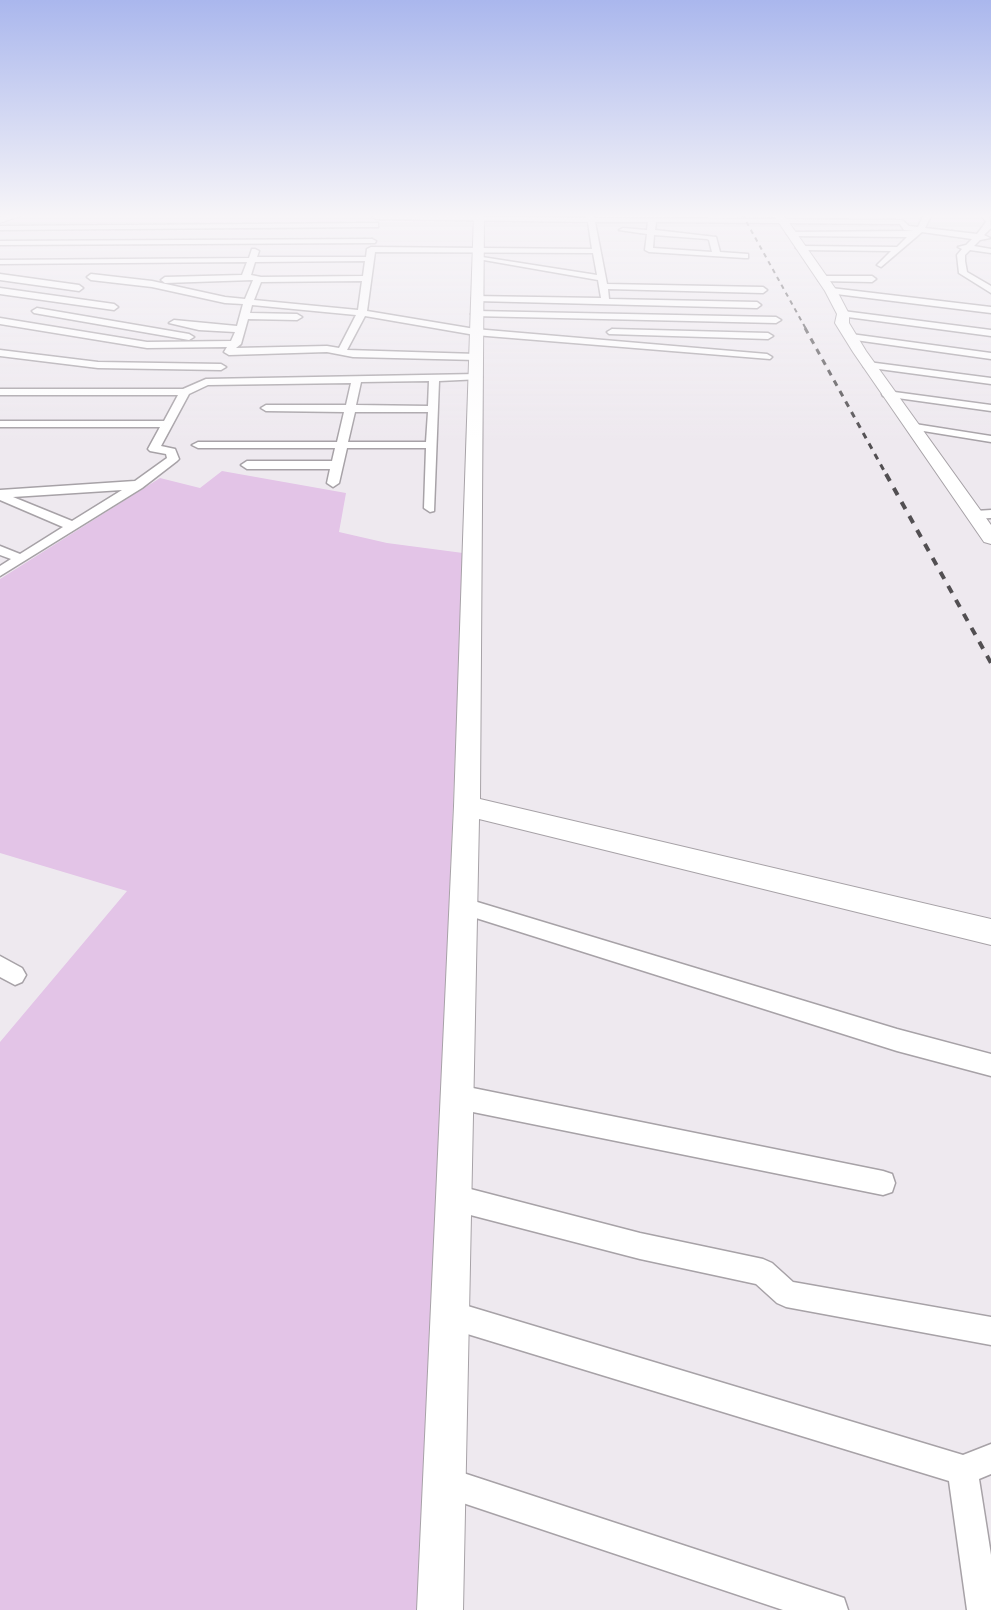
<!DOCTYPE html>
<html>
<head>
<meta charset="utf-8">
<style>
  body { margin:0 }
  canvas { display:block; background:#eee9ef }
</style>
</head>
<body>
<canvas width="991" height="1610"></canvas>
<script>
const ctx = document.querySelector('canvas').getContext('2d');
ctx.lineJoin = 'round';
function paint(path, color) {
  ctx.fillStyle = color;
  ctx.fill(path, 'evenodd');
}
function toPath(rows) {
  const path = new Path2D();
  for (const r of rows) {
    path.moveTo(r[0], r[1]);
    for (let i = 2; i < r.length; i += 2) path.lineTo(r[i], r[i + 1]);
  }
  return path;
}
function trace(path, color, width, dash) {
  ctx.strokeStyle = color;
  ctx.lineWidth = width;
  ctx.lineCap = dash ? 'butt' : 'round';
  ctx.setLineDash(dash || []);
  ctx.stroke(path);
}
const green = toPath([
  [222,471,346,493,339,532,387,543,463,553,421,1610,0,1610,0,1042,127,891,0,853,0,579,160,478,200,488]
]);
const street = toPath([
  [586,214,594,214,594,218,902,220,909,226,918,227,924,214,932,214,925,228,977,234,986,222,981,214,989,214,991,228,984,235,990,238,980,240,974,246,991,249,991,253,970,250,965,255,965,261,967,272,991,286,991,293,959,273,957,255,962,249,958,247,966,245,972,239,922,232,881,267,877,265,891,251,800,250,796,248,800,246,897,247,907,237,791,236,787,234,791,232,914,231,904,230,900,224,656,222,655,230,716,237,720,252,748,254,748,258,745,258,649,252,645,250,647,234,619,230,623,228,647,230,648,222,595,222,607,284,763,287,767,290,763,293,608,289,609,299,757,302,761,305,757,308,476,301,472,298,473,296,601,298,598,280,478,259,482,257,597,275,593,253,375,252,367,311,475,329,767,354,772,357,770,359,475,335,365,316,347,350,477,354,482,357,477,360,353,357,327,352,229,355,224,352,227,347,147,348,0,324,0,318,147,342,231,341,235,332,199,330,169,323,174,320,237,326,243,304,225,303,152,287,91,280,87,277,91,274,152,281,225,297,245,299,253,280,165,283,161,280,165,277,242,275,247,262,0,264,0,260,249,258,252,249,255,249,259,251,257,257,366,257,367,249,371,247,592,249,588,222,376,219,372,217,376,215,479,215,483,217,587,218,586,214],
  [654,235,707,239,709,240,712,252,653,248,654,235],
  [365,261,363,276,261,277,251,275,255,262,365,261],
  [362,281,358,310,254,300,261,282,362,281],
  [252,305,356,315,339,348,327,346,236,348,241,344,248,319,297,320,302,317,297,314,250,313,252,305],
  [378,223,378,227,375,227,0,230,0,226,378,223],
  [372,239,376,241,375,243,0,245,0,241,372,239],
  [0,274,79,285,83,288,79,291,0,280,0,274],
  [822,276,872,276,876,279,872,282,819,281,818,279,822,276],
  [0,288,114,304,118,307,114,310,0,294,0,288],
  [831,288,991,307,991,313,828,293,827,291,831,288],
  [37,308,189,334,194,337,189,340,34,313,32,311,37,308],
  [476,311,776,317,781,320,776,323,473,316,471,314,476,311],
  [843,311,991,330,991,336,840,316,840,312,843,311],
  [612,329,768,333,773,336,768,339,609,334,607,332,612,329],
  [851,334,991,353,991,359,848,339,848,335,851,334],
  [0,350,98,362,221,364,226,367,221,370,98,368,0,356,0,350],
  [868,362,991,378,991,384,864,367,863,365,868,362],
  [477,374,482,377,481,379,439,381,434,511,430,512,424,508,426,448,347,448,339,483,333,487,327,483,330,469,247,469,241,465,247,461,332,461,335,448,198,448,192,445,198,442,337,442,344,412,266,411,261,408,266,405,346,405,351,383,208,385,189,394,161,446,175,449,179,459,177,461,142,488,0,576,0,566,11,559,0,555,0,546,20,554,63,527,0,500,0,490,135,481,167,458,166,454,150,451,148,449,160,427,0,427,0,421,164,421,178,395,0,395,0,389,183,389,206,379,477,374],
  [429,381,428,406,356,405,361,382,429,381],
  [355,412,428,412,426,442,348,442,355,412],
  [122,490,72,521,13,497,122,490],
  [887,391,991,405,991,411,883,396,882,394,887,391],
  [915,424,991,436,991,442,911,429,911,425,915,424],
  [991,510,991,518,975,519,969,515,975,511,991,510],
  [464,898,897,1029,991,1054,991,1076,897,1051,457,912,454,906,457,900,464,898],
  [0,956,22,968,26,975,22,982,15,985,0,977,0,956],
  [458,1085,883,1171,892,1174,895,1183,892,1192,883,1195,458,1109,450,1105,446,1097,450,1089,458,1085],
  [455,1185,640,1233,763,1259,772,1263,793,1282,991,1317,991,1345,786,1307,777,1303,756,1284,640,1259,455,1211,446,1207,442,1198,446,1189,455,1185],
  [451,1301,963,1455,991,1444,991,1474,979,1479,991,1555,991,1610,967,1610,949,1481,451,1329,441,1325,437,1315,441,1305,451,1301],
  [445,1467,832,1594,844,1598,848,1610,783,1610,445,1497,434,1493,430,1482,434,1471,445,1467]
]);
const secondary = toPath([
  [9,214,26,214,0,223,0,217,9,214],
  [474,214,484,214,480,799,991,919,991,945,479,819,463,1610,417,1610,454,806,474,214],
  [773,214,783,214,837,291,849,314,849,323,866,351,991,525,991,544,984,542,853,352,835,323,837,314,825,291,773,214]
]);
const railFar2 = toPath([
  [742,214,806,329]
]);
const railFar1 = toPath([
  [805,328,887,476]
]);
const rail = toPath([
  [886,474,991,663]
]);
paint(green, '#e3c4e7');
trace(street, '#a7a2a7', 3);
trace(secondary, '#a7a2a7', 2);
paint(street, '#fff');
paint(secondary, '#fff');
trace(railFar2, '#524f52', 2, [4.5, 4.5]);
trace(railFar1, '#524f52', 3, [6, 6]);
trace(rail, '#524f52', 4, [8, 8]);
const sky = ctx.createLinearGradient(0, 0, 0, 440);
sky.addColorStop(0, '#aab7ed');
sky.addColorStop(0.49, '#f7f5f8');
sky.addColorStop(1, '#f7f5f800');
ctx.fillStyle = sky;
ctx.fillRect(0, 0, 991, 440);
</script>
</body>
</html>
